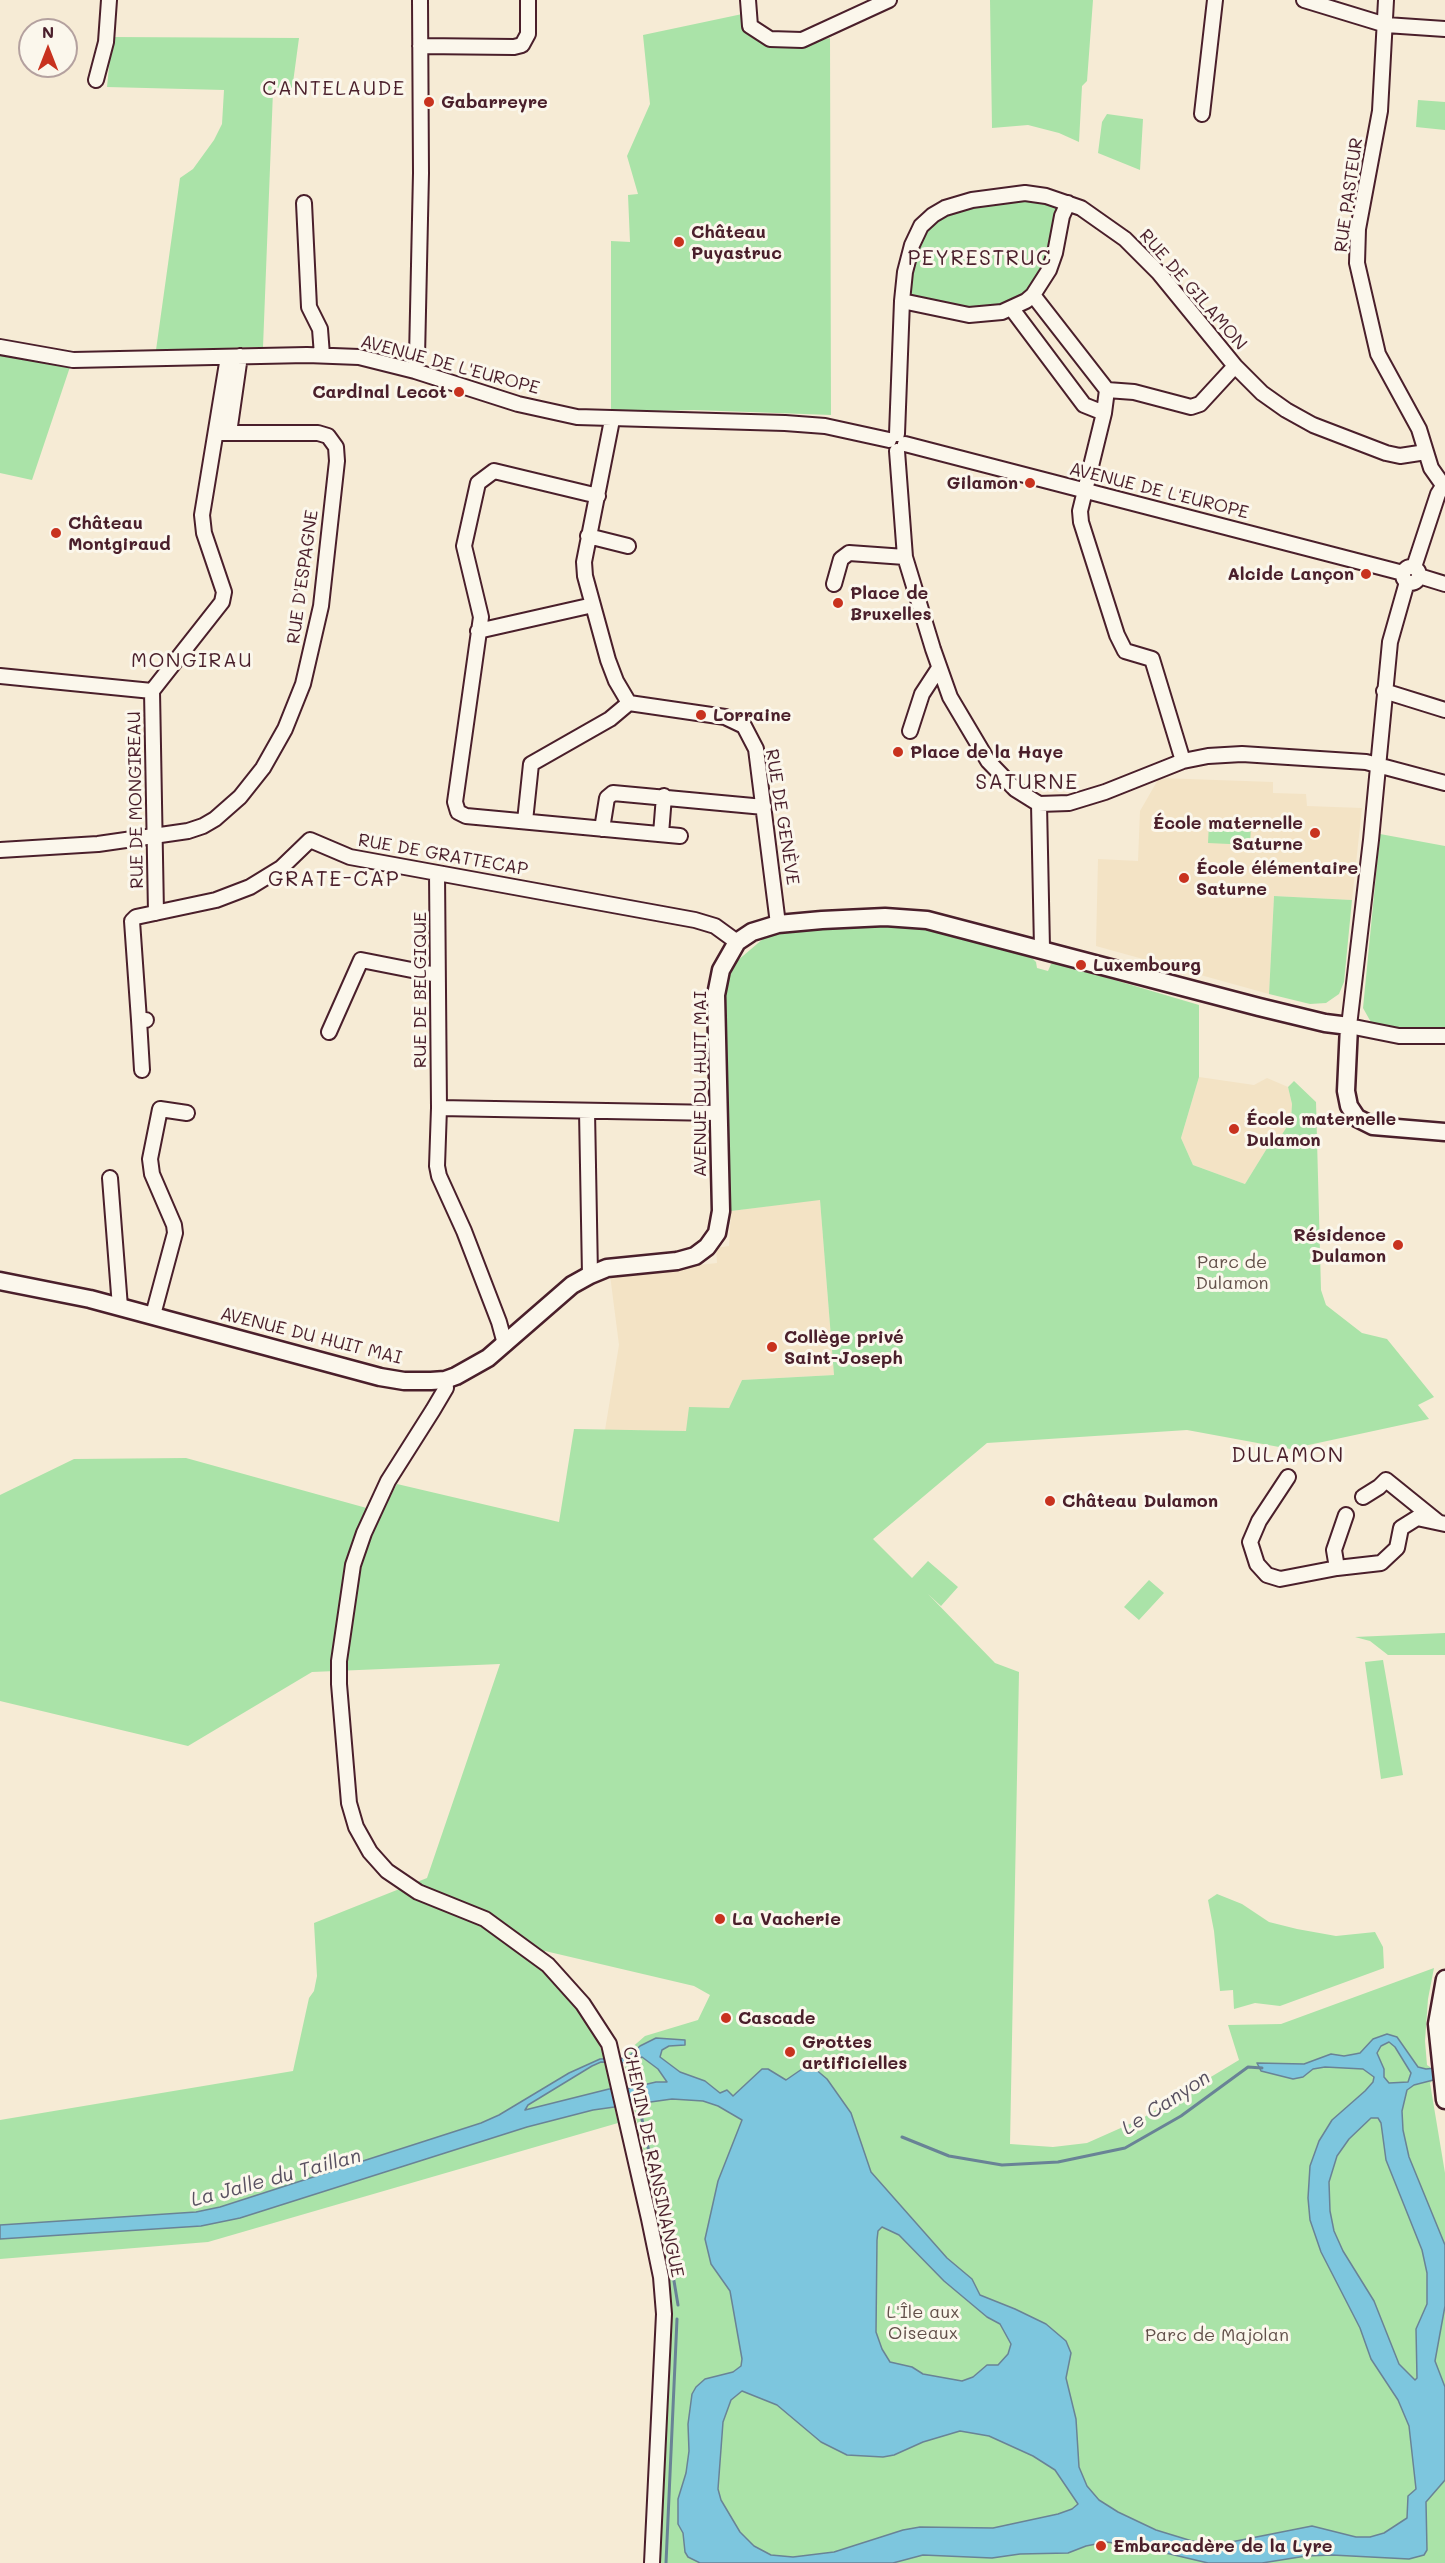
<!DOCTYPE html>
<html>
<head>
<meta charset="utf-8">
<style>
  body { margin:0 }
  #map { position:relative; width:1445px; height:2563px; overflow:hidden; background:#f6ebd5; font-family:Mali,sans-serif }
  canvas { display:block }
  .north { position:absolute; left:18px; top:18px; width:60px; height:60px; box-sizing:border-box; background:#fbf7ec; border:2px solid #b4a19f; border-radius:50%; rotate:0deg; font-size:16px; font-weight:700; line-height:24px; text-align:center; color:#4a1f2b }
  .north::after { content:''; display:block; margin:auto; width:21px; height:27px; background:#c8321e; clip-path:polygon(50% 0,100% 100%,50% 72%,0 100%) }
</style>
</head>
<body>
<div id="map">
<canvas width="1445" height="2563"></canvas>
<div class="north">N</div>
</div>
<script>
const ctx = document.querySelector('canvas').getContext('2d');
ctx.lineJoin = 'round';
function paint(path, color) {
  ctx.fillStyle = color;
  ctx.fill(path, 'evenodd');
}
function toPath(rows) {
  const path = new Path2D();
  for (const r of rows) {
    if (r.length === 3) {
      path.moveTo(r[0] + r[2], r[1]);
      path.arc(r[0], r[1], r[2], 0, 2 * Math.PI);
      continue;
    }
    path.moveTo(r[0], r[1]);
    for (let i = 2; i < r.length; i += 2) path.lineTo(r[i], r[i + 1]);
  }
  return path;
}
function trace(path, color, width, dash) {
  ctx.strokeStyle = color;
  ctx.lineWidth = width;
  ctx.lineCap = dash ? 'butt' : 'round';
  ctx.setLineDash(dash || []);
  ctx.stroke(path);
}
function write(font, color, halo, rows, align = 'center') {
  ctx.font = font + ' Mali,sans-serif';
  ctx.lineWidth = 6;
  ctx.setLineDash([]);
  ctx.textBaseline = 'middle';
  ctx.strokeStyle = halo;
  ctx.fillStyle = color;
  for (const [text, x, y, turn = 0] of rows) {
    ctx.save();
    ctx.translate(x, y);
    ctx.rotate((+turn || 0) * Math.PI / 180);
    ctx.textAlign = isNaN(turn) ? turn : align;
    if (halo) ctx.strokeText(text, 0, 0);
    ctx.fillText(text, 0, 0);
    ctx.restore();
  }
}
const built = toPath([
  [1159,778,1273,782,1273,793,1306,794,1307,806,1362,808,1352,900,1274,896,1269,994,1096,946,1098,859,1138,861,1140,811],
  [1199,1077,1254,1085,1267,1078,1288,1087,1292,1104,1291,1120,1281,1136,1269,1145,1245,1184,1193,1165,1181,1138],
  [820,1199,834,1375,742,1380,729,1408,686,1431,605,1430,619,1345,610,1275,717,1263,716,1248,729,1246,731,1211]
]);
const green = toPath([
  [990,0,1093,0,1087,81,1082,86,1079,142,1059,133,1028,125,992,128],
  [747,13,749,27,804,44,830,38,831,415,694,410,611,412,611,241,630,242,628,195,638,194,627,156,650,104,643,35],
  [112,37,299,38,292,90,273,91,263,347,156,350,180,178,193,169,214,140,222,124,224,90,107,87],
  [1418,100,1445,102,1445,130,1416,127],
  [1107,114,1143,119,1140,170,1098,153,1102,122],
  [1012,198,1057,204,1058,216,1043,273,1030,293,1015,304,960,311,911,299,906,292,909,268,927,227,941,215],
  [0,340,38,349,75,352,32,480,0,473],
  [1209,823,1251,825,1250,845,1208,843],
  [1380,834,1445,846,1445,1030,1401,1029,1372,1024,1363,1008],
  [1274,896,1352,900,1344,982,1339,994,1326,1003,1310,1004,1269,994],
  [874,926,927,929,1032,958,1036,962,1037,968,1048,971,1051,964,1057,963,1199,1005,1199,1077,1181,1138,1193,1165,1245,1184,1269,1145,1281,1136,1291,1120,1292,1104,1288,1087,1294,1081,1316,1102,1321,1290,1326,1305,1362,1333,1387,1339,1434,1397,1418,1405,1429,1419,1290,1449,1187,1430,987,1443,873,1539,912,1578,928,1561,958,1587,941,1606,928,1594,995,1663,1019,1672,1010,2144,1053,2147,1087,2143,1141,2119,1239,2060,1228,2025,1281,2024,1434,1968,1428,1999,1425,2041,1427,2065,1430,2067,1432,2081,1430,2083,1445,2173,1445,2563,657,2563,672,2302,658,2215,625,2068,629,2050,645,2036,698,2020,710,1995,694,1986,545,1951,540,1968,577,2009,597,2039,603,2055,618,2123,208,2242,0,2259,0,2120,293,2071,309,1998,314,1991,317,1976,314,1923,427,1878,500,1664,312,1672,188,1746,0,1701,0,1495,74,1459,186,1458,381,1512,397,1484,559,1522,574,1429,686,1431,689,1407,729,1408,742,1380,834,1375,820,1200,731,1211,724,1010,726,983,737,961,764,938,785,931],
  [1149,1580,1164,1593,1139,1620,1124,1607],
  [1445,1633,1445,1655,1388,1655,1370,1641,1355,1637],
  [1383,1660,1403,1775,1381,1779,1365,1662],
  [1217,1894,1242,1904,1269,1922,1297,1929,1336,1936,1375,1932,1383,1947,1384,1968,1280,2006,1255,2003,1234,2009,1233,1990,1220,1991,1214,1931,1208,1900]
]);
const water = toPath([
  [1387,2034,1397,2037,1418,2067,1426,2069,1445,2067,1445,2077,1414,2085,1407,2090,1402,2111,1403,2130,1409,2157,1445,2245,1445,2306,1435,2361,1445,2387,1445,2480,1426,2502,1427,2550,1424,2555,1409,2559,1332,2555,1306,2556,1262,2563,1208,2563,1136,2546,1106,2542,1086,2546,1068,2553,1020,2554,992,2558,923,2555,893,2563,700,2563,688,2557,685,2552,683,2533,678,2524,678,2499,686,2473,689,2451,688,2424,692,2394,696,2387,705,2379,733,2372,741,2366,742,2359,730,2291,711,2264,705,2239,718,2181,742,2120,718,2106,703,2101,672,2099,593,2110,527,2127,240,2218,201,2226,0,2239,0,2225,196,2212,220,2207,481,2123,499,2115,569,2073,600,2059,627,2058,640,2046,656,2038,685,2040,685,2045,669,2046,662,2050,660,2057,680,2072,705,2081,720,2093,727,2090,733,2096,762,2069,768,2069,786,2080,802,2069,814,2068,827,2079,851,2113,871,2172,947,2258,972,2279,980,2295,1015,2309,1046,2324,1066,2341,1071,2353,1066,2378,1076,2419,1079,2467,1087,2486,1099,2500,1118,2512,1156,2530,1192,2541,1231,2542,1312,2526,1356,2537,1370,2537,1384,2533,1407,2518,1408,2496,1416,2489,1409,2426,1398,2400,1371,2359,1360,2328,1321,2252,1310,2220,1308,2198,1310,2166,1319,2141,1332,2120,1365,2091,1373,2082,1374,2077,1363,2069,1325,2067,1313,2069,1303,2077,1293,2079,1261,2071,1257,2063,1304,2064,1331,2054,1344,2056,1355,2054,1360,2053,1373,2039,1387,2034],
  [1389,2042,1395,2047,1411,2073,1408,2082,1389,2083,1384,2077,1384,2069,1377,2053,1381,2046,1389,2042],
  [642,2057,658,2069,667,2082,656,2082,626,2089,609,2089,525,2110,528,2105,592,2066,601,2062,628,2063,642,2057],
  [1371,2118,1378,2118,1381,2123,1386,2160,1422,2250,1427,2273,1427,2304,1416,2329,1417,2378,1415,2380,1399,2364,1374,2301,1343,2251,1334,2231,1330,2211,1329,2182,1337,2156,1349,2139,1371,2118],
  [882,2227,899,2235,944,2281,987,2317,1000,2324,1011,2344,1008,2354,998,2365,987,2365,973,2377,962,2381,923,2374,912,2367,890,2362,882,2349,876,2332,877,2240,878,2231,882,2227],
  [742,2391,777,2405,821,2442,847,2455,883,2457,894,2455,923,2442,960,2431,989,2436,1033,2456,1055,2470,1078,2504,1072,2509,1058,2514,993,2528,920,2527,903,2530,834,2552,793,2557,771,2555,754,2546,740,2532,721,2500,718,2489,723,2422,731,2400,742,2391]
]);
const stream = toPath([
  [638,2101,664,2221,678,2305],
  [902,2137,949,2156,1002,2165,1058,2162,1125,2148,1181,2116,1248,2067,1262,2068],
  [666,2563,677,2319]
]);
const minor = toPath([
  [748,0,750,26,770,39,802,40,889,0],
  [1304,0,1386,25,1445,29],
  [1386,0,1380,111,1358,229,1357,263,1378,354,1419,429,1431,468,1443,485],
  [420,46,514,47,522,45,528,34,528,0],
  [96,80,106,42,109,0],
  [1202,114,1215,0],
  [304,203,309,307,320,329,322,355],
  [1033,295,1107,390,1104,413,1080,511,1081,522,1117,635,1125,651,1152,659,1183,761],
  [902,301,969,315,1002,312,1026,301,1033,295,1049,270,1055,253,1062,216,1068,203],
  [1012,309,1084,405,1104,413],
  [0,347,73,360,307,355,359,357,415,371,518,404,577,417,785,423,825,426,889,440],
  [415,371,417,357,421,173,420,0],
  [1107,390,1134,392,1191,407,1200,404,1235,366],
  [612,420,584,562,585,576,608,660,616,681,629,703],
  [229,433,240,356],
  [897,434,902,301,905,272,912,245,921,226,933,215,945,208,972,200,1025,193,1046,196,1081,208,1125,239,1159,273,1235,366,1262,393,1286,410,1313,425,1386,453,1400,456,1426,452],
  [905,444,1403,573],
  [897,451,905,557,933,649,950,697,988,761,1015,789,1039,804,1069,803,1105,792,1183,761,1208,756,1242,754,1366,762,1445,783],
  [598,496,494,471,478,483,464,546,481,617,455,802,458,812,466,816,680,836],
  [588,536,628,546],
  [1411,575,8],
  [1414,567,1438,494,1445,483],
  [1419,576,1445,584],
  [1407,582,1390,642,1371,840,1349,1026,1399,1036,1445,1036],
  [834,584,841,559,849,553,905,557],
  [478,631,593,605],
  [0,676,152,691],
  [1384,691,1445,710],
  [629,703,725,717,744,726,756,749,778,924],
  [910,731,922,694,939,668],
  [1039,804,1042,948],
  [525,821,531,764,610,719,629,703],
  [602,829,607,798,613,793,764,807],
  [661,834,664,796],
  [0,850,98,844,188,831,203,826,215,819,240,797,263,768,285,729,303,684,321,606,337,461,336,447,328,436,318,433,216,433],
  [437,873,439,1108],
  [156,913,152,691,222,602,224,592,204,533,202,515,228,357],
  [139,1020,142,1070],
  [146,1020,139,1020,132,921,136,917,216,900,250,887,281,868,310,840,350,857,695,920,715,926,737,942],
  [329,1032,361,960,437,975],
  [587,1111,590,1275],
  [110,1178,120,1307],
  [153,1315,175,1233,174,1225,152,1174,150,1159,160,1109,187,1113],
  [505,1344,499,1322,464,1231,439,1176,437,1166,439,1108,718,1113],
  [445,1380,446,1388,433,1410,388,1481,364,1533,353,1565,339,1661,339,1684,349,1803,356,1827,370,1852,387,1871,418,1892,485,1919,548,1965,583,2004,609,2044,649,2219,661,2277,664,2314,652,2563],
  [1288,1477,1259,1521,1250,1542,1257,1564,1267,1575,1280,1579,1337,1568,1381,1563,1397,1548,1401,1528,1417,1518,1445,1524],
  [1363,1497,1379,1487,1386,1480,1438,1522],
  [1337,1568,1334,1550,1346,1515]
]);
const major = toPath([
  [0,1281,90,1299,380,1377,404,1381,431,1381,445,1380,456,1376,488,1358,572,1285,590,1275,607,1268,677,1261,695,1256,707,1247,717,1233,721,1211,716,995,721,970,737,942,752,932,778,924,822,920,885,917,927,920,1259,1007,1325,1023,1349,1026,1346,1091,1349,1106,1357,1118,1373,1126,1445,1132],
  [1445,1979,1437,2024,1445,2100]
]);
const markers = [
  [429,102,6,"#c8321e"],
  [679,242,6,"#c8321e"],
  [459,392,6,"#c8321e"],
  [1030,483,6,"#c8321e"],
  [56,533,6,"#c8321e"],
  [1366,574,6,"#c8321e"],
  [838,603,6,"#c8321e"],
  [701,715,6,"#c8321e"],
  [898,752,6,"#c8321e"],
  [1315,833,6,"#c8321e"],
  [1184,878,6,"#c8321e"],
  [1081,965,6,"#c8321e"],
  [1234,1129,6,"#c8321e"],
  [1398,1245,6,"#c8321e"],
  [772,1347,6,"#c8321e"],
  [1050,1501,6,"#c8321e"],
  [720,1919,6,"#c8321e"],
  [726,2018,6,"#c8321e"],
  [790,2052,6,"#c8321e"],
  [1101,2546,6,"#c8321e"]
];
const poiNames = [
  ["Gabarreyre",441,102],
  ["Château",691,232],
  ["Puyastruc",691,253],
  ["Cardinal Lecot",447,392,"right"],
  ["Gilamon",1018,483,"right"],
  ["Château",68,523],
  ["Montgiraud",68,544],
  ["Alcide Lançon",1354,574,"right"],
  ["Place de",850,593],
  ["Bruxelles",850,614],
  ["Lorraine",713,715],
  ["Place de la Haye",910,752],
  ["École maternelle",1303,823,"right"],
  ["Saturne",1303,844,"right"],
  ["École élémentaire",1196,868],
  ["Saturne",1196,889],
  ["Luxembourg",1093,965],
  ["École maternelle",1246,1119],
  ["Dulamon",1246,1140],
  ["Résidence",1386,1235,"right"],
  ["Dulamon",1386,1256,"right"],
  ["Collège privé",784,1337],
  ["Saint-Joseph",784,1358],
  ["Château Dulamon",1062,1501],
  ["La Vacherie",732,1919],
  ["Cascade",738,2018],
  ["Grottes",802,2042],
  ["artificielles",802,2063],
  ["Embarcadère de la Lyre",1113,2546]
];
const streetNames = [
  ["RUE PASTEUR",1349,195,-82],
  ["RUE DE GILAMON",1193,290,49],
  ["AVENUE DE L'EUROPE",450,365,15],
  ["AVENUE DE L'EUROPE",1159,491,14],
  ["RUE D'ESPAGNE",303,577,-82],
  ["RUE DE MONGIREAU",136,800,-91],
  ["RUE DE GENÈVE",782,817,81],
  ["RUE DE GRATTECAP",443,855,10],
  ["RUE DE BELGIQUE",420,990,-90],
  ["AVENUE DU HUIT MAI",700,1084,-90],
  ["AVENUE DU HUIT MAI",311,1336,14],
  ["CHEMIN DE RANSINANGUE",653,2162,78]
];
const parkNames = [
  ["Parc de",1232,1262],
  ["Dulamon",1232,1283],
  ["L'Île aux",923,2312],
  ["Oiseaux",923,2333],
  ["Parc de Majolan",1217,2335]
];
const neighbourhoodNames = [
  ["CANTELAUDE",334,89],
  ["MONGIRAU",192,661]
];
const waterNames = [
  ["Le Canyon",1166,2103,-33],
  ["La Jalle du Taillan",276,2178,-15]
];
const quarterNames = [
  ["PEYRESTRUC",980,259],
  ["SATURNE",1027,783],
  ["GRATE-CAP",334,880],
  ["DULAMON",1288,1456]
];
paint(built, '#f3e3c5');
paint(green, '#aae3a8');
paint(water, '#7dc6de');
trace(water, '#698396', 1.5);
trace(stream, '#698396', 3);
trace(minor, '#4a1f2b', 18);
trace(major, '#4a1f2b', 21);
trace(minor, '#fbf7ec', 14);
trace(major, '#fbf7ec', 16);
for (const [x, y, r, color] of markers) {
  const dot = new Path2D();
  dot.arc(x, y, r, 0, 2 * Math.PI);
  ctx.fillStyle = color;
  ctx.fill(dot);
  trace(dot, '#fbf7ec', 2);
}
write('bold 18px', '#4a1f2b', '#fbf7ec', poiNames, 'left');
write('18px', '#4a1f2b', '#fbf7ec', streetNames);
write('18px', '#62504a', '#fbf7ec', parkNames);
ctx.letterSpacing = '1.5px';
write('20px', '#4a1f2b', '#fbf7ec', neighbourhoodNames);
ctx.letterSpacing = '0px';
write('italic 20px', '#595161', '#fbf7ec', waterNames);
ctx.letterSpacing = '1.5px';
write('21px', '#4a1f2b', '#fbf7ec', quarterNames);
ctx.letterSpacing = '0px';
</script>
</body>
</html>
